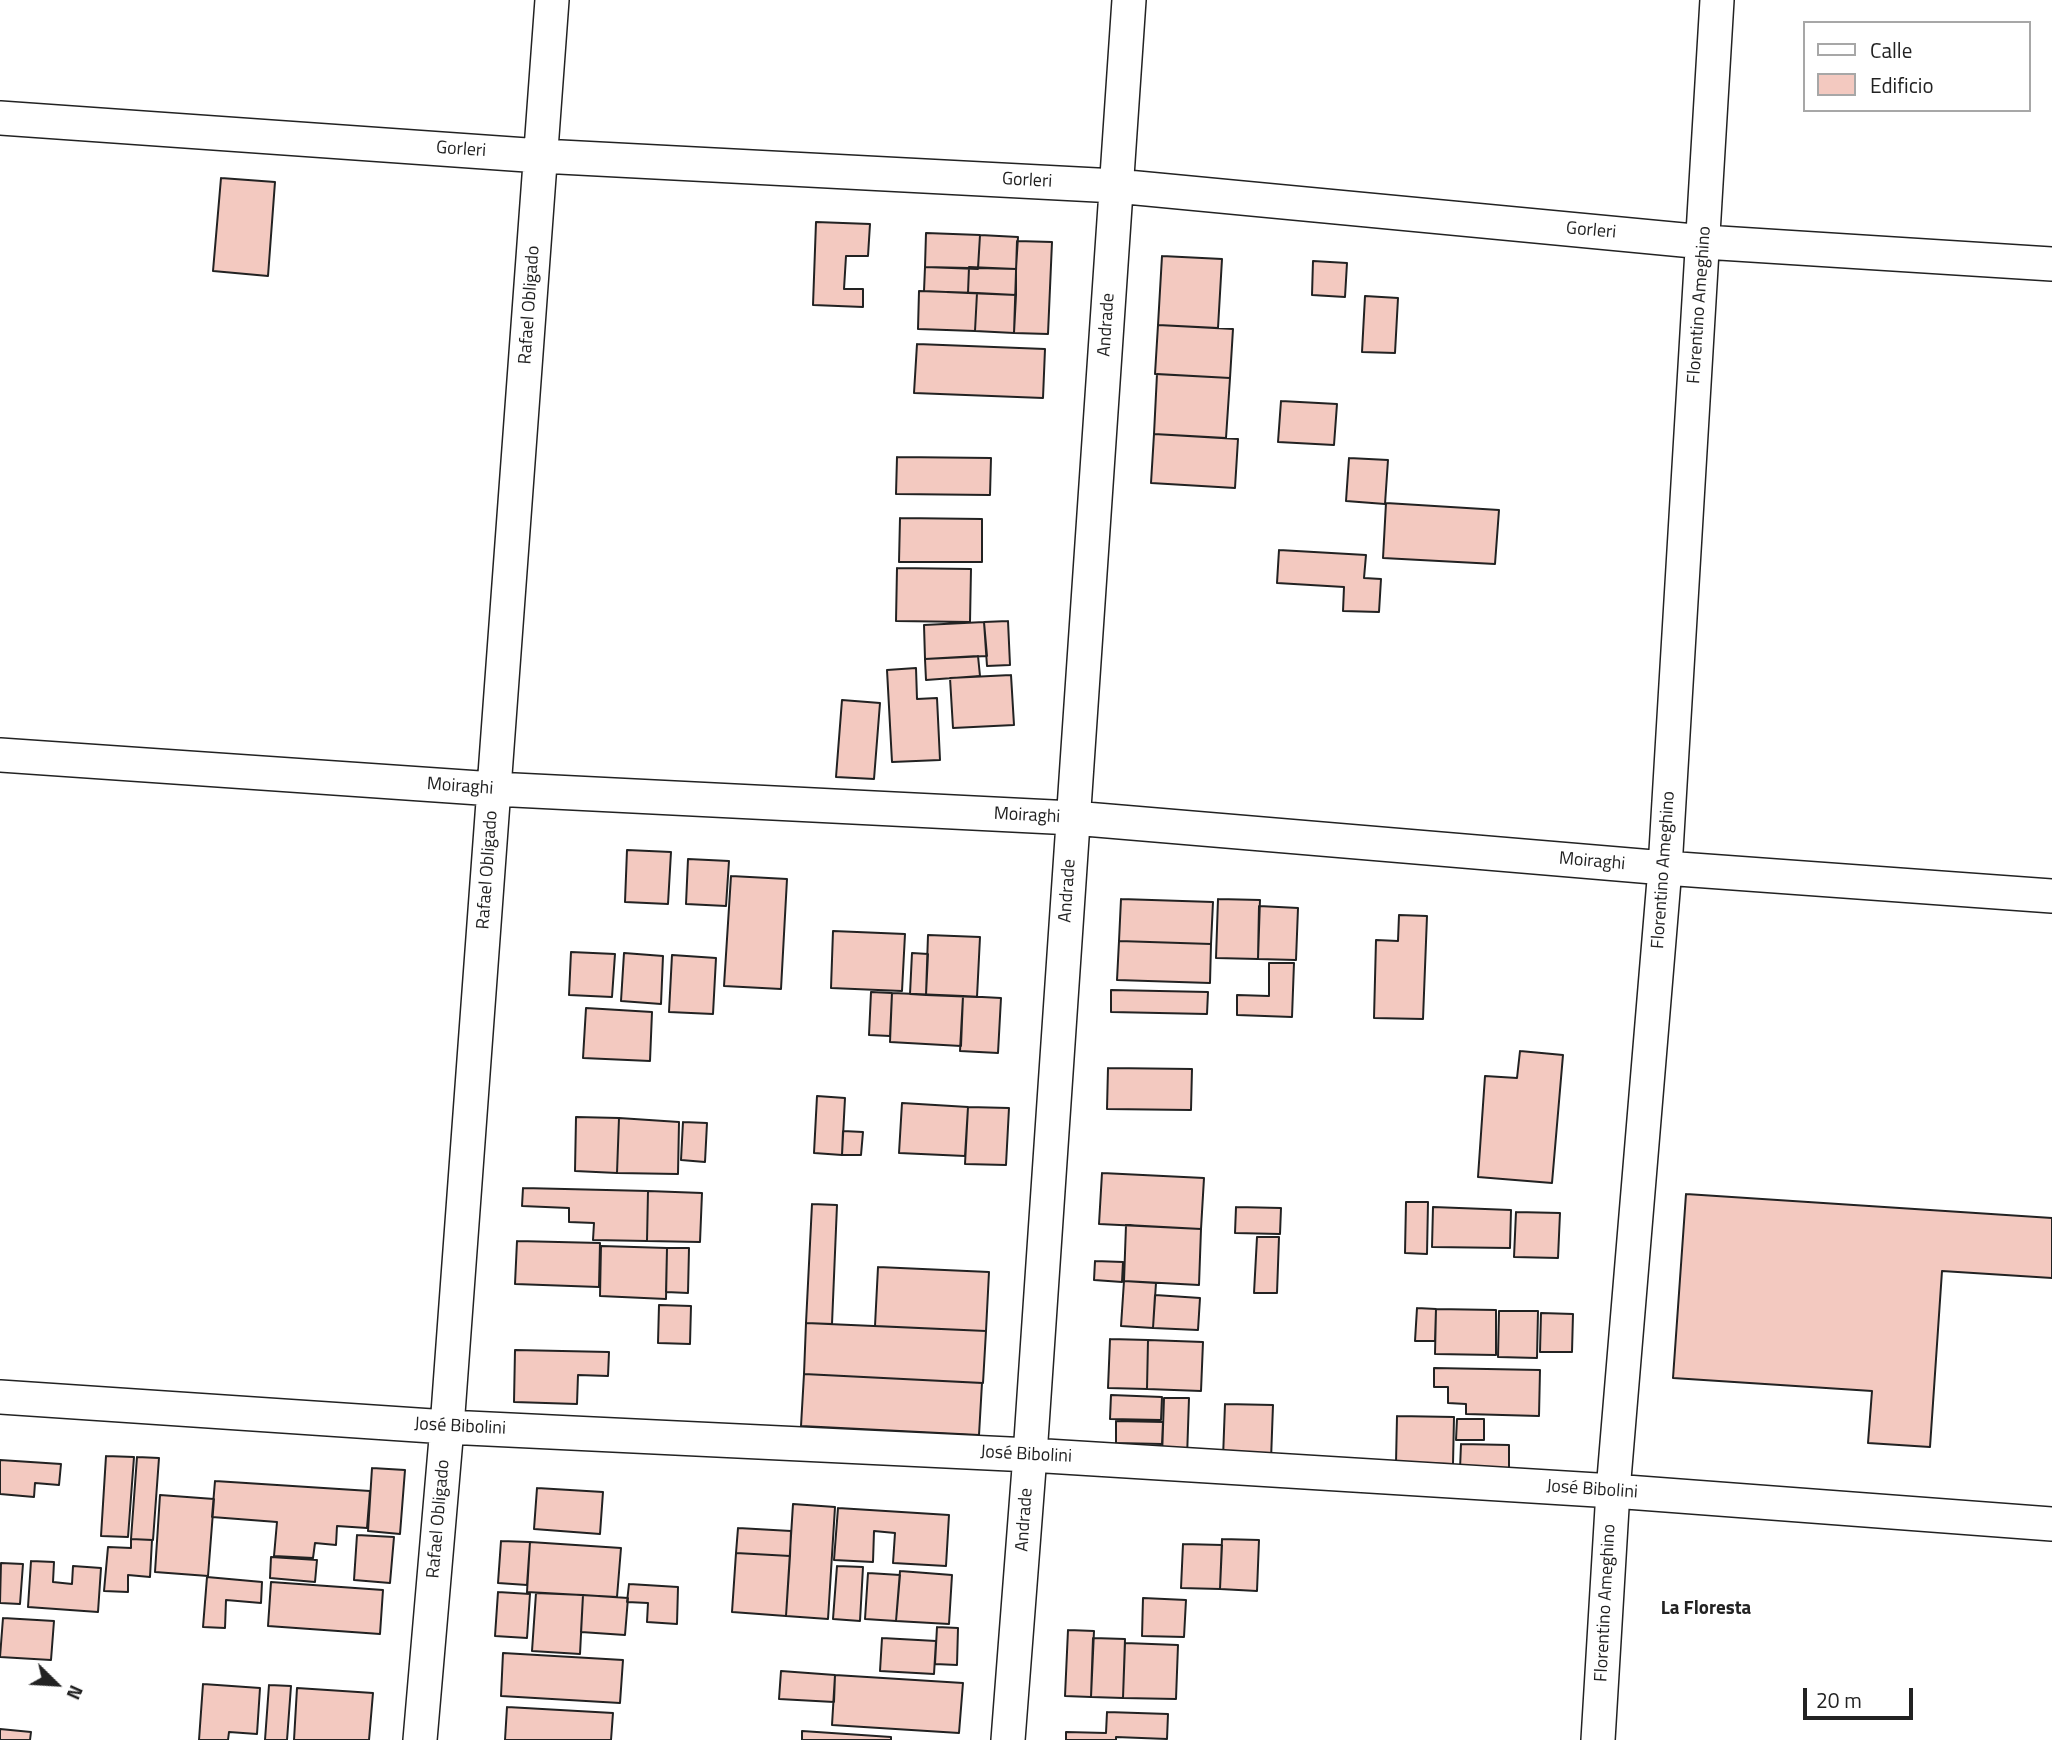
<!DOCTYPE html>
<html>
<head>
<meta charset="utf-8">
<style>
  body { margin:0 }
  #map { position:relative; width:2052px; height:1740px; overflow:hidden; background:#fff; font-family:"Titillium Web",sans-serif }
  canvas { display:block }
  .legend { position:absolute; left:1803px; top:21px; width:228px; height:91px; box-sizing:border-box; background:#fff; border:2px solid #a7a7a7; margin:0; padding:9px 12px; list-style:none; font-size:21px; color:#222 }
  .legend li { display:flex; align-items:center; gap:14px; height:35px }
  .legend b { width:35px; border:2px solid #a7a7a7 }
  .north { position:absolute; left:21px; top:1649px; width:70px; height:70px; -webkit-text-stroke:5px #fff; paint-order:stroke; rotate:114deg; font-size:19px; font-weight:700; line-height:28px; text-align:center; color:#222 }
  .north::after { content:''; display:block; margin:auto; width:24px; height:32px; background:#222; clip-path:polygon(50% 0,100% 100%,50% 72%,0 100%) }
  .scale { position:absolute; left:1803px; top:1688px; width:110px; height:32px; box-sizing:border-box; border:4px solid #222; border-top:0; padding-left:9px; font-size:21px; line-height:24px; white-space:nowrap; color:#222; -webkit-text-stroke:5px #fff; paint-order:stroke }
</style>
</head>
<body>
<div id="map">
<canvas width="2052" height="1740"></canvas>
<ul class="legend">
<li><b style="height:9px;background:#fff"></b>Calle</li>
<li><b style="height:19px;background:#f3c9c0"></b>Edificio</li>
</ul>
<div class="north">N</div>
<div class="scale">20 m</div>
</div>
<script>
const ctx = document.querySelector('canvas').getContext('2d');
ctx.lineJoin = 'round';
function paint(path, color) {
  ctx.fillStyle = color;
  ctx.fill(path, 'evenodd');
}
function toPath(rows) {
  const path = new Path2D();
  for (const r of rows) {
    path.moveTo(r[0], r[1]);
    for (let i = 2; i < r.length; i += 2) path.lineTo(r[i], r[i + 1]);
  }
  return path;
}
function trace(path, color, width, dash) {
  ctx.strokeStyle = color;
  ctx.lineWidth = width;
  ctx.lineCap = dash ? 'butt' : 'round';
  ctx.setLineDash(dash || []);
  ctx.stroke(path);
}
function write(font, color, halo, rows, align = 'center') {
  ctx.font = font + ' "Titillium Web",sans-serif';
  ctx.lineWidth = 5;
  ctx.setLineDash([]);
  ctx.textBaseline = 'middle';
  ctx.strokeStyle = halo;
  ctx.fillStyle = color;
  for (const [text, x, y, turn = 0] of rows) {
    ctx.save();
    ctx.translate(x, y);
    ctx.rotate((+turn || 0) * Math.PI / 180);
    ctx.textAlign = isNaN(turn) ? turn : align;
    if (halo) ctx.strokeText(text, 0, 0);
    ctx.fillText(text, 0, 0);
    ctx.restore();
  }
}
const building = toPath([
  [221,178,275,182,268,276,213,271,221,178],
  [816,222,870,224,868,256,846,256,844,289,863,289,863,307,813,305,816,222],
  [926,233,980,235,978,269,925,267,926,233],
  [980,235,1018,237,1016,269,978,268,980,235],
  [1017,241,1052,242,1048,334,1014,333,1017,241],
  [1162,256,1222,259,1218,328,1158,325,1162,256],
  [1313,261,1347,263,1345,297,1312,295,1313,261],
  [925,267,969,268,968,293,924,291,925,267],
  [969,267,1016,269,1016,295,968,293,969,267],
  [919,291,977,293,975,331,918,329,919,291],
  [977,293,1016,295,1014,333,975,331,977,293],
  [1365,296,1398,298,1395,353,1362,352,1365,296],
  [1158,325,1233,329,1230,378,1155,374,1158,325],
  [917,344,1045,349,1043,398,914,393,917,344],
  [1157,374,1230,378,1226,438,1154,434,1157,374],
  [1281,401,1337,404,1334,445,1278,442,1281,401],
  [1154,434,1238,439,1235,488,1151,483,1154,434],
  [897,457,991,458,990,495,896,494,897,457],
  [1349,458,1388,460,1385,504,1346,501,1349,458],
  [1386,503,1499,510,1495,564,1383,558,1386,503],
  [900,518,982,519,982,562,899,562,900,518],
  [1279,550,1366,555,1364,578,1381,579,1379,612,1343,611,1344,587,1277,583,1279,550],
  [897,568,971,569,970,622,896,621,897,568],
  [1008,621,1010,665,987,666,984,622,1008,621],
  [984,622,987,656,925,659,924,625,984,622],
  [978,656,980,676,926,680,925,659,978,656],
  [916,668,917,699,937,698,940,760,892,762,887,670,916,668],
  [1011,675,1014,725,953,728,950,678,1011,675],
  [842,700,880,703,874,779,836,777,842,700],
  [627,850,671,852,668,904,625,902,627,850],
  [688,859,729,861,726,906,686,904,688,859],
  [731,876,787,879,781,989,724,986,731,876],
  [1121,899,1213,902,1211,944,1119,941,1121,899],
  [1218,899,1260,900,1258,959,1216,958,1218,899],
  [1259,906,1298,908,1296,960,1258,959,1259,906],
  [1399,915,1427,916,1423,1019,1374,1018,1376,940,1398,941,1399,915],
  [833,931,905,934,902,991,831,988,833,931],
  [928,935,980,937,977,997,926,995,928,935],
  [1119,941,1211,944,1210,983,1117,980,1119,941],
  [571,952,615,954,612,997,569,995,571,952],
  [624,953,663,956,661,1004,621,1001,624,953],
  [912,953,928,954,926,995,910,994,912,953],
  [672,955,716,958,713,1014,669,1012,672,955],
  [1269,963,1294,963,1292,1017,1237,1015,1237,995,1269,996,1269,963],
  [1111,990,1208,992,1207,1014,1111,1012,1111,990],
  [871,992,892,993,890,1036,869,1035,871,992],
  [892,993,963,996,961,1046,890,1042,892,993],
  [963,996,1001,998,998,1053,960,1051,963,996],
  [586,1008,652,1012,650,1061,583,1058,586,1008],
  [1520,1051,1563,1055,1552,1183,1478,1177,1485,1076,1517,1078,1520,1051],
  [1108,1068,1192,1069,1191,1110,1107,1109,1108,1068],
  [817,1096,845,1098,842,1155,814,1153,817,1096],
  [902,1103,968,1107,965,1156,899,1153,902,1103],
  [968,1107,1009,1108,1006,1165,965,1164,968,1107],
  [576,1117,619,1118,617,1173,575,1171,576,1117],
  [619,1118,679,1122,678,1174,617,1173,619,1118],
  [683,1122,707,1123,705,1162,681,1160,683,1122],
  [843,1131,863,1132,861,1155,842,1155,843,1131],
  [1102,1173,1204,1178,1201,1229,1099,1224,1102,1173],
  [523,1188,648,1191,647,1241,593,1240,594,1223,569,1222,569,1208,522,1206,523,1188],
  [648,1191,702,1193,700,1242,647,1241,648,1191],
  [1686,1194,2052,1218,2052,1278,1942,1271,1930,1447,1868,1443,1872,1391,1673,1378,1686,1194],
  [1406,1202,1428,1202,1427,1254,1405,1253,1406,1202],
  [812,1204,837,1205,832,1324,806,1323,812,1204],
  [1236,1207,1281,1208,1280,1234,1235,1233,1236,1207],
  [1433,1207,1511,1210,1510,1248,1432,1247,1433,1207],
  [1516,1212,1560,1213,1558,1258,1514,1257,1516,1212],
  [1126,1225,1201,1229,1199,1285,1124,1281,1126,1225],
  [1257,1237,1279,1237,1277,1293,1254,1293,1257,1237],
  [517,1241,600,1243,599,1287,515,1284,517,1241],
  [601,1246,667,1248,666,1299,600,1296,601,1246],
  [667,1248,689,1248,688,1293,666,1292,667,1248],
  [1095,1261,1123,1262,1122,1282,1094,1280,1095,1261],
  [878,1267,989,1272,986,1331,875,1326,878,1267],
  [1124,1281,1156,1283,1153,1328,1121,1326,1124,1281],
  [1155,1295,1200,1298,1198,1330,1153,1328,1155,1295],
  [659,1305,691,1306,690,1344,658,1343,659,1305],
  [1417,1308,1436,1309,1435,1341,1415,1341,1417,1308],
  [1436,1309,1496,1310,1496,1355,1435,1354,1436,1309],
  [1499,1311,1538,1311,1537,1358,1498,1357,1499,1311],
  [1541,1313,1573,1314,1572,1352,1540,1352,1541,1313],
  [806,1323,986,1331,983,1383,804,1374,806,1323],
  [1110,1339,1148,1340,1147,1389,1108,1388,1110,1339],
  [1148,1340,1203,1342,1201,1391,1147,1389,1148,1340],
  [515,1350,609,1352,608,1376,578,1375,577,1404,514,1402,515,1350],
  [1434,1368,1540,1370,1539,1416,1466,1414,1466,1404,1448,1403,1448,1387,1434,1387,1434,1368],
  [804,1374,982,1383,979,1435,801,1426,804,1374],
  [1111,1395,1162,1397,1161,1420,1110,1419,1111,1395],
  [1164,1398,1189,1398,1187,1458,1162,1457,1164,1398],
  [1225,1404,1273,1405,1271,1460,1223,1458,1225,1404],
  [1397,1416,1454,1417,1453,1464,1396,1463,1397,1416],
  [1457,1419,1484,1419,1484,1440,1456,1440,1457,1419],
  [1116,1421,1163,1422,1162,1444,1116,1443,1116,1421],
  [1461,1444,1509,1445,1509,1471,1460,1469,1461,1444],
  [106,1456,134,1457,128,1537,101,1536,106,1456],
  [137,1457,159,1458,153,1540,131,1539,137,1457],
  [0,1460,61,1464,59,1485,35,1483,34,1497,0,1494,0,1460],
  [372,1468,405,1470,400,1534,368,1531,372,1468],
  [215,1481,370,1491,367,1528,337,1526,336,1545,315,1543,313,1558,274,1556,277,1522,212,1517,215,1481],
  [537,1488,603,1492,600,1534,534,1529,537,1488],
  [160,1495,214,1499,208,1576,155,1572,160,1495],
  [793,1504,835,1507,828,1619,786,1616,793,1504],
  [838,1508,949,1515,946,1566,893,1563,895,1533,874,1531,873,1562,834,1560,838,1508],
  [738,1528,791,1531,790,1556,736,1553,738,1528],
  [357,1535,394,1537,390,1583,354,1580,357,1535],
  [131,1539,152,1540,150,1577,128,1575,128,1592,104,1591,108,1547,131,1548,131,1539],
  [1222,1539,1259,1540,1257,1591,1220,1589,1222,1539],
  [501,1541,530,1542,527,1585,498,1583,501,1541],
  [530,1542,621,1548,617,1597,527,1592,530,1542],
  [1183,1544,1222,1545,1220,1589,1181,1588,1183,1544],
  [736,1553,790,1556,786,1616,732,1612,736,1553],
  [271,1557,317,1560,315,1582,270,1578,271,1557],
  [31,1561,54,1562,53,1582,72,1584,73,1566,101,1568,98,1612,28,1607,31,1561],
  [1,1563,23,1564,20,1604,0,1603,1,1563],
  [837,1566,863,1567,860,1621,833,1619,837,1566],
  [900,1571,952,1575,949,1624,896,1621,900,1571],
  [868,1573,900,1575,896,1621,865,1619,868,1573],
  [207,1577,262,1582,261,1603,226,1600,225,1628,203,1627,207,1577],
  [271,1582,383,1590,380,1634,268,1626,271,1582],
  [629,1584,678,1587,677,1624,647,1622,648,1603,627,1602,629,1584],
  [498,1592,530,1594,527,1638,495,1636,498,1592],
  [536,1593,583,1595,580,1654,532,1651,536,1593],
  [583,1595,628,1598,625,1635,581,1632,583,1595],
  [1143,1598,1186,1600,1184,1637,1142,1636,1143,1598],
  [3,1618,54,1621,51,1660,0,1657,3,1618],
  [937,1627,958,1628,957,1665,935,1664,937,1627],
  [1068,1630,1094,1631,1091,1697,1065,1696,1068,1630],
  [882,1638,936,1641,934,1674,880,1671,882,1638],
  [1093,1638,1125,1639,1123,1698,1091,1697,1093,1638],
  [1125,1643,1178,1645,1176,1699,1123,1698,1125,1643],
  [503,1653,623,1660,620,1703,501,1696,503,1653],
  [781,1671,835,1675,834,1702,779,1699,781,1671],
  [835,1675,963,1683,959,1733,832,1725,835,1675],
  [203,1684,260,1688,257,1734,229,1732,228,1740,199,1740,203,1684],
  [269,1685,291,1686,287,1740,265,1740,269,1685],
  [297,1688,373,1693,369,1740,294,1740,297,1688],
  [507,1707,613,1713,611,1740,505,1740,507,1707],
  [1107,1712,1168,1714,1167,1739,1116,1737,1116,1740,1066,1740,1066,1732,1106,1733,1107,1712],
  [0,1729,31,1732,30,1740,0,1740,0,1729],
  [802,1731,891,1737,891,1740,802,1740,802,1731]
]);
const minor = toPath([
  [0,118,541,156,1116,186,1704,242,2052,264],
  [0,755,494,789,1073,818,1665,868,2052,896],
  [0,1397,447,1427,1030,1455,1613,1491,2052,1524],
  [420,1740,447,1427,552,0],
  [1008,1740,1030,1455,1129,0],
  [1598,1740,1613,1491,1665,868,1717,0]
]);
const streetNames = [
  ["Gorleri",461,150,4],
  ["Gorleri",1027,181,3],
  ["Gorleri",1591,231,5],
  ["Rafael Obligado",530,305,-86],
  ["Florentino Ameghino",1700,305,-86],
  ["Andrade",1107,325,-86],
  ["Moiraghi",460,787,4],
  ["Moiraghi",1027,816,3],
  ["Moiraghi",1592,862,5],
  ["Rafael Obligado",488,870,-86],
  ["Florentino Ameghino",1664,870,-86],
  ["Andrade",1068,891,-86],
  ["José Bibolini",460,1427,3],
  ["José Bibolini",1026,1455,3],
  ["José Bibolini",1592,1490,4],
  ["Rafael Obligado",439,1519,-85],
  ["Andrade",1025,1520,-86],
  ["Florentino Ameghino",1606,1603,-87]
];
const neighbourhoodNames = [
  ["La Floresta",1706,1609]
];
paint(building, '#f3c9c0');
trace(building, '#222', 2);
trace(minor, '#222', 36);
trace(minor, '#fff', 33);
write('18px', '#222', '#fff', streetNames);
write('bold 19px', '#222', '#fff', neighbourhoodNames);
</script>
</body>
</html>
